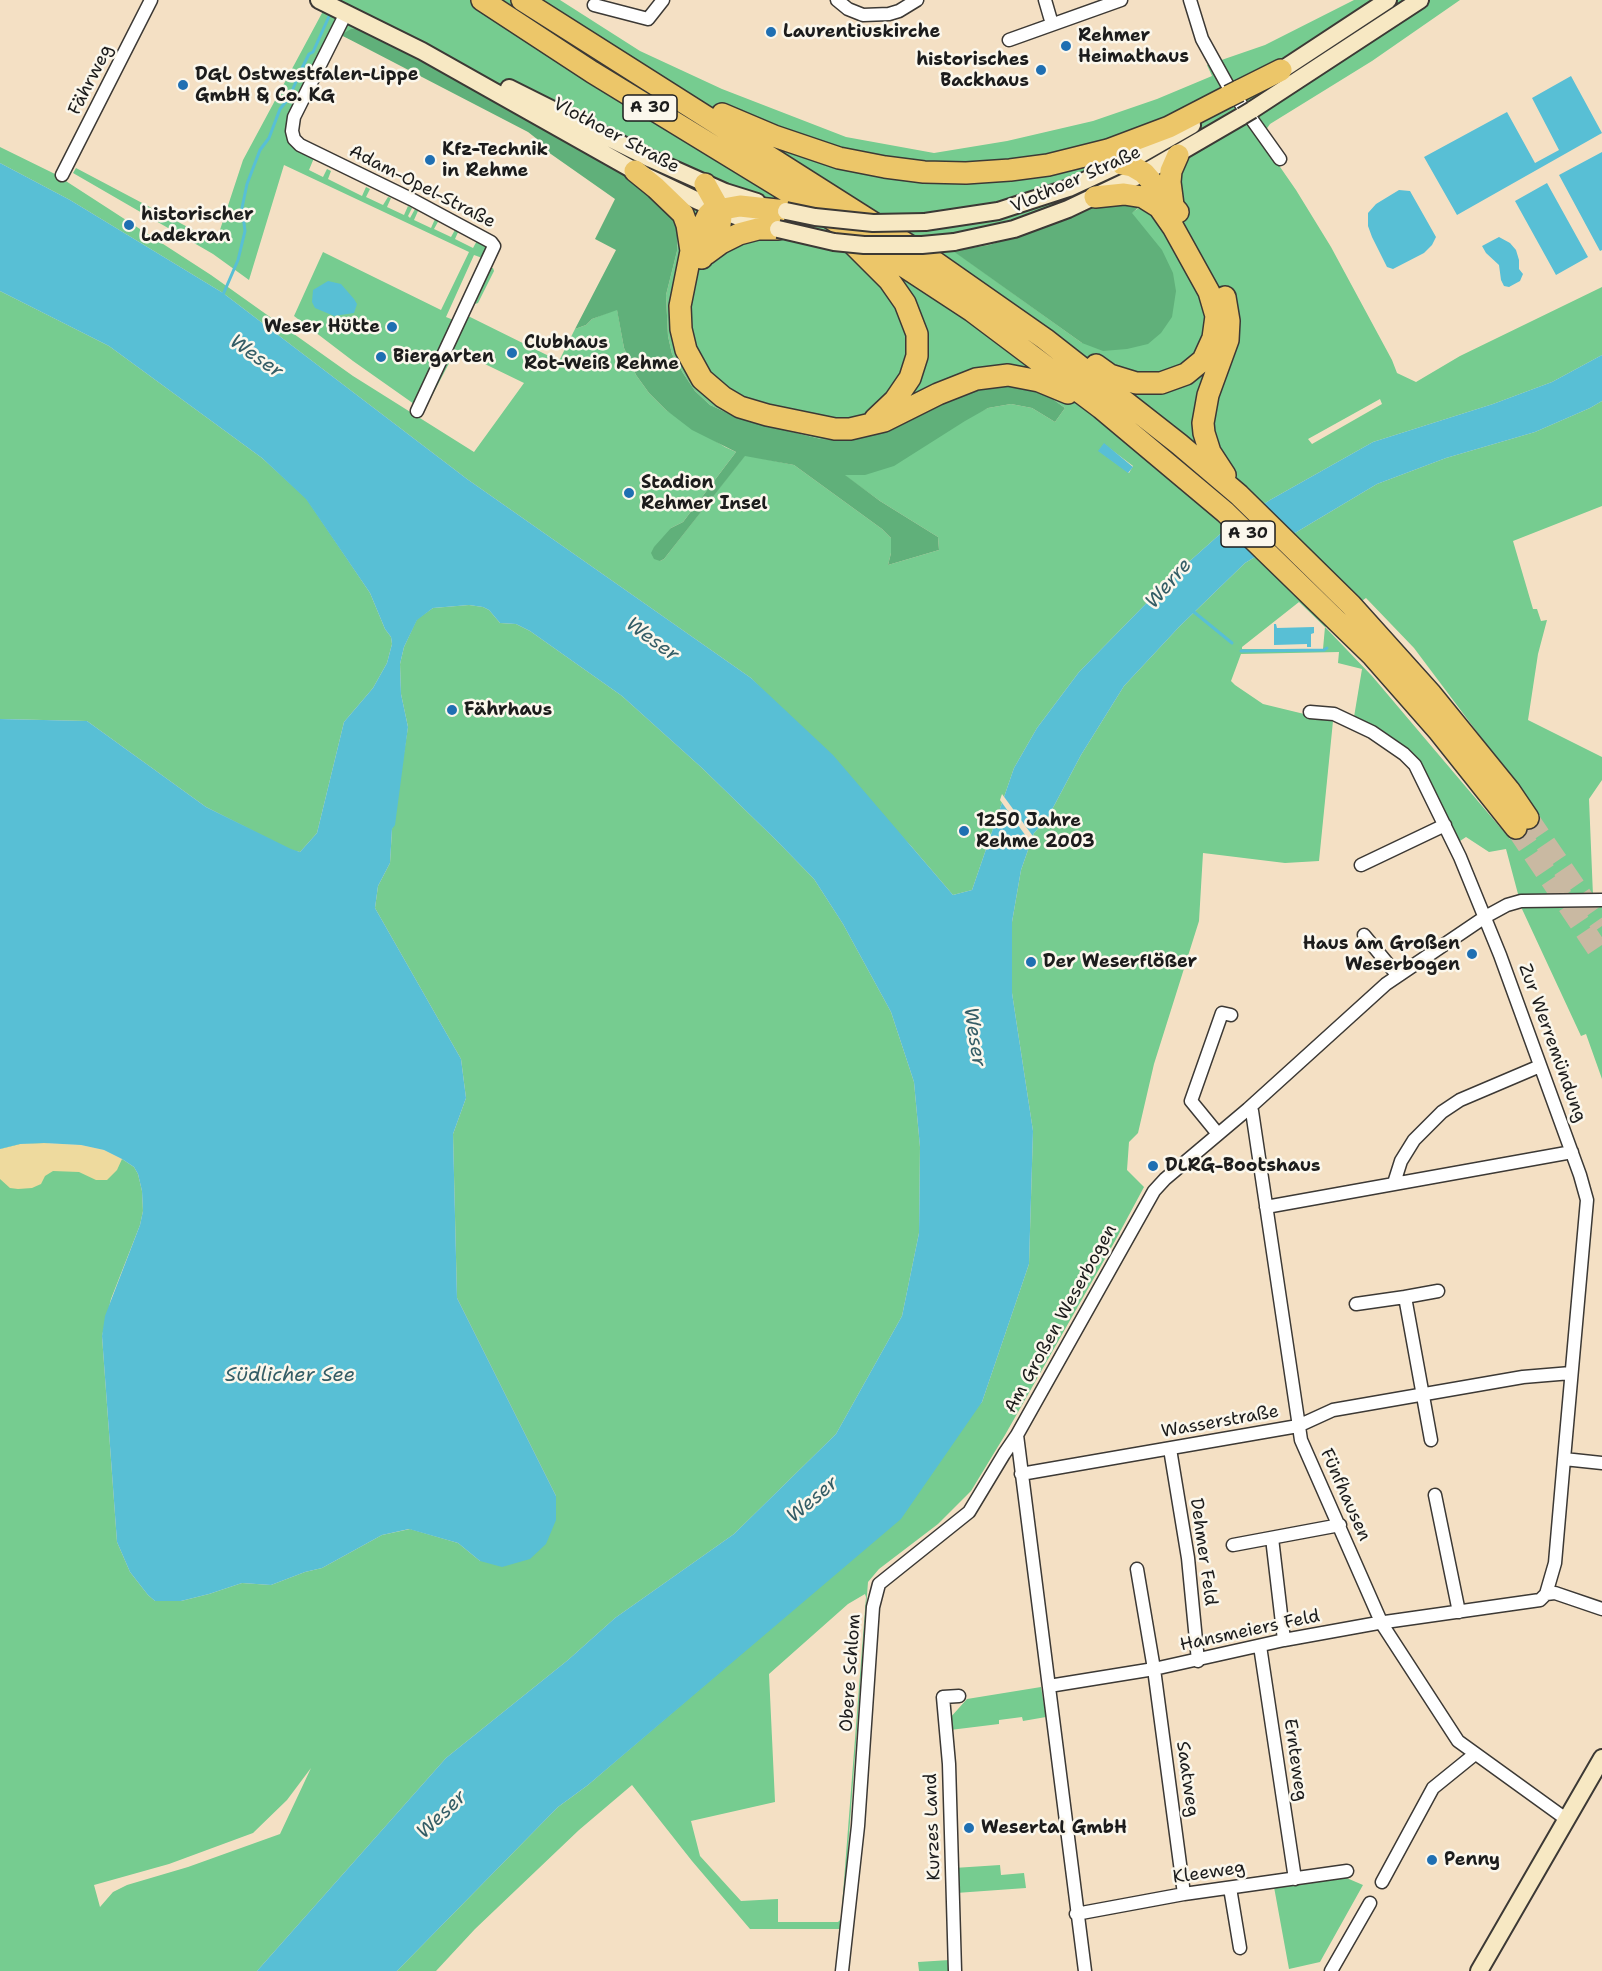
<!DOCTYPE html>
<html>
<head>
<meta charset="utf-8">
<style>
  body { margin:0 }
  canvas { display:block; background:#f4e0c4 }
</style>
</head>
<body>
<canvas width="1602" height="1971"></canvas>
<script>
const ctx = document.querySelector('canvas').getContext('2d');
ctx.lineJoin = 'round';
function paint(path, color) {
  ctx.fillStyle = color;
  ctx.fill(path, 'evenodd');
}
function toPath(rows) {
  const path = new Path2D();
  for (const r of rows) {
    path.moveTo(r[0], r[1]);
    for (let i = 2; i < r.length; i += 2) path.lineTo(r[i], r[i + 1]);
  }
  return path;
}
function trace(path, color, width, dash) {
  ctx.strokeStyle = color;
  ctx.lineWidth = width;
  ctx.lineCap = dash ? 'butt' : 'round';
  ctx.setLineDash(dash || []);
  ctx.stroke(path);
}
function write(font, color, halo, rows, align = 'center') {
  ctx.font = font + ' "Shantell Sans",sans-serif';
  ctx.lineWidth = 5;
  ctx.setLineDash([]);
  ctx.textBaseline = 'middle';
  ctx.strokeStyle = halo;
  ctx.fillStyle = color;
  for (const [text, x, y, turn = 0] of rows) {
    ctx.save();
    ctx.translate(x, y);
    ctx.rotate((+turn || 0) * Math.PI / 180);
    ctx.textAlign = isNaN(turn) ? turn : align;
    if (halo) ctx.strokeText(text, 0, 0);
    ctx.fillText(text, 0, 0);
    ctx.restore();
  }
}
const green = toPath([
  [329,0,560,0,640,51,722,89,846,137,934,153,1007,141,1093,121,1157,99,1212,76,1207,65,1265,45,1354,0,1460,0,1372,61,1270,124,1260,138,1296,190,1331,247,1392,360,1397,373,1416,382,1460,356,1602,287,1602,355,1552,382,1493,404,1373,442,1270,500,1228,527,1173,576,1079,672,1037,728,1014,768,972,890,953,895,911,846,751,678,467,479,223,293,70,200,0,163,0,147,55,174,211,275,353,376,474,452,524,383,456,350,424,411,353,361,294,316,323,252,441,310,469,252,284,165,249,280,213,254,73,173,76,168,216,242,243,160],
  [341,35,613,161,678,233,677,251,666,295,668,336,672,354,683,373,695,391,710,405,732,415,759,424,821,439,844,440,868,436,898,423,1047,395,1065,408,1055,422,1032,408,1011,404,988,408,844,475,880,501,938,537,939,550,888,565,891,553,891,538,882,529,794,465,745,455,664,559,660,561,671,528,683,522,736,452,725,447,666,410,649,393,636,375,624,348,617,309,592,319,586,325,575,329,559,361,460,312,456,321,446,317,474,255,485,259,488,246,479,237,473,248,455,239,459,230,456,228,451,237,434,229,439,220,435,219,431,228,414,220,418,211,415,209,410,218,408,216,412,208,408,206,404,215,387,207,391,198,388,197,383,205,366,197,370,189,366,187,362,196,328,179,331,171,327,169,323,177,309,170,314,158,289,134],
  [1104,203,1139,208,1131,213,1082,343,954,251,989,245,1034,231],
  [1380,399,1382,404,1312,444,1308,439],
  [1104,444,1133,466,1129,473,1099,451],
  [491,268,493,268,494,271,478,303,475,304],
  [0,291,109,346,262,458,306,498,370,593,385,629,391,637,392,644,387,663,373,688,344,722,317,833,300,852,291,850,206,807,87,721,0,719],
  [1602,401,1602,506,1513,541,1533,609,1537,609,1541,621,1547,620,1538,654,1528,720,1602,757,1602,780,1589,799,1593,896,1602,897,1602,1079,1586,1034,1581,1036,1522,909,1506,849,1489,852,1466,837,1457,843,1433,786,1415,756,1379,728,1354,717,1362,669,1338,663,1339,652,1241,654,1231,681,1235,685,1263,704,1333,721,1319,861,1285,863,1203,853,1199,921,1154,1064,1138,1133,1129,1142,1127,1170,1144,1187,1115,1241,1005,1435,971,1491,938,1524,879,1569,868,1582,842,1929,750,1929,692,1861,632,1785,579,1830,475,1929,436,1971,397,1971,558,1807,588,1785,757,1640,982,1402,1029,1264,1033,1131,1012,993,1012,922,1021,870,1034,833,1047,819,1081,755,1124,686,1179,627,1245,563,1315,521,1377,484,1446,458,1535,432,1590,408],
  [1366,598,1414,648,1540,816,1510,839,1372,676,1325,627],
  [1299,602,1325,627,1323,649,1242,649,1242,647],
  [865,1594,866,1597,841,1919,838,1922,778,1922,778,1899,741,1901,700,1856,691,1821,775,1802,769,1674,848,1604],
  [469,605,483,607,489,610,500,623,516,624,530,631,622,696,702,768,776,840,814,879,843,924,891,1012,914,1082,920,1147,919,1233,902,1316,836,1434,734,1534,615,1618,568,1660,446,1758,257,1971,0,1971,0,1149,19,1144,44,1143,122,1159,134,1167,138,1174,142,1191,143,1211,140,1225,111,1299,102,1336,117,1542,130,1572,148,1595,155,1601,181,1601,209,1594,242,1583,271,1585,305,1572,322,1568,382,1535,410,1529,458,1543,480,1561,556,1496,457,1298,453,1134,466,1098,461,1059,375,908,378,886,390,863,392,829,408,727,401,694,400,664,404,647,417,619,433,608],
  [311,1768,280,1834,188,1867,127,1885,113,1892,100,1907,94,1885,169,1864,253,1833,287,1800],
  [1041,1687,1046,1717,1023,1721,1022,1717,999,1720,999,1724,950,1730,949,1719,967,1699],
  [1000,1865,1001,1875,1024,1873,1026,1888,956,1893,954,1868],
  [1342,1876,1363,1885,1320,1962,1289,1969,1274,1887],
  [950,1960,951,1971,919,1971,918,1962]
]);
const forest = toPath([
  [351,29,361,29,442,69,613,161,678,218,677,251,666,295,668,336,672,354,683,373,695,391,710,405,732,415,759,424,821,439,844,440,868,436,946,399,994,386,1009,384,1029,388,1047,395,1065,408,1055,422,1032,408,1011,404,988,408,965,421,894,466,865,475,845,475,880,501,938,537,939,550,888,565,891,553,891,538,882,529,794,465,745,456,664,559,660,561,654,559,651,553,654,547,671,528,683,522,736,452,692,430,666,410,649,393,636,375,624,348,617,310,592,319,586,325,575,329,616,250,595,239,615,199,548,152,546,146,528,132,341,35],
  [1124,202,1139,207,1132,213,1162,250,1173,273,1176,291,1172,317,1161,333,1148,344,1127,349,1103,351,1082,343,953,251,989,245,1034,231,1104,203]
]);
const sand = toPath([
  [44,1143,81,1145,104,1150,122,1159,117,1170,107,1180,96,1180,79,1172,53,1171,45,1176,41,1184,32,1188,18,1189,10,1188,0,1179,0,1149,20,1144]
]);
const water = toPath([
  [1571,76,1602,133,1457,215,1424,157,1507,112,1535,163,1559,150,1532,98],
  [1602,152,1602,250,1600,251,1559,175],
  [0,163,70,200,223,293,467,479,751,678,833,755,953,895,972,890,1014,768,1037,728,1079,672,1173,576,1228,527,1270,500,1373,442,1493,404,1552,382,1602,355,1602,401,1590,408,1535,432,1446,458,1377,484,1315,521,1245,563,1179,627,1124,686,1081,755,1047,819,1034,833,1021,870,1012,922,1012,993,1033,1131,1029,1264,982,1402,901,1519,588,1785,558,1807,397,1971,257,1971,446,1758,568,1660,615,1618,734,1534,836,1434,902,1316,919,1233,920,1147,914,1082,891,1012,843,924,814,879,776,840,702,768,622,696,530,631,516,624,500,623,489,610,483,607,469,605,433,608,417,620,404,647,400,664,401,694,408,727,395,825,392,829,390,863,378,886,375,908,461,1059,466,1098,453,1134,457,1298,556,1496,556,1520,546,1544,530,1559,502,1567,480,1561,458,1543,409,1529,382,1535,322,1568,305,1572,271,1585,242,1583,209,1594,181,1601,155,1601,148,1595,130,1572,117,1542,102,1336,105,1316,140,1225,143,1211,142,1191,138,1174,134,1167,122,1159,104,1150,81,1145,44,1143,20,1144,0,1149,0,719,87,721,206,807,291,849,300,852,317,833,344,722,373,688,387,663,392,644,391,637,385,629,370,593,306,499,262,458,109,346,0,291],
  [1547,183,1588,257,1556,275,1515,201],
  [1399,190,1410,191,1436,237,1432,245,1424,253,1393,269,1387,267,1372,237,1368,226,1368,213,1376,204],
  [1499,237,1510,243,1516,250,1519,260,1519,269,1523,274,1520,281,1509,287,1504,286,1501,280,1499,265,1486,253,1482,246],
  [328,281,341,284,354,299,357,304,354,313,334,316,315,308,312,302,313,290],
  [1104,443,1133,467,1128,473,1098,451],
  [1274,624,1276,624,1277,628,1314,627,1314,633,1311,634,1311,647,1307,647,1307,644,1274,645]
]);
const pier = toPath([
  [1002,794,1035,839,1033,846,1000,800]
]);
const stream = toPath([
  [222,297,238,260,245,231,242,208,247,184,260,150,269,138,280,109,289,98,302,68,309,54,313,52,331,12],
  [1194,612,1232,643],
  [1241,651,1324,650,1327,648]
]);
const highwayTunnel = toPath([
  [1528,818,1602,926],
  [1516,828,1602,956]
]);
const street = toPath([
  [837,0,848,9,863,15,889,14,899,11,917,0],
  [1045,0,1052,24],
  [1190,0,1202,39,1228,86,1280,159],
  [594,5,648,19,663,0],
  [346,13,294,117,292,131,294,139,300,145,411,199,491,242,494,246,417,411],
  [1009,40,1121,0],
  [62,175,151,0],
  [1310,712,1334,714,1372,732,1404,754,1415,765,1460,857,1500,955,1580,1175,1587,1200,1564,1459,1602,1463],
  [1361,865,1445,825],
  [1364,935,1398,976],
  [1248,1109,1252,1111,1301,1440,1382,1624,1458,1741,1566,1819],
  [1218,1134,1191,1101,1222,1013,1231,1015],
  [1394,1183,1401,1161,1414,1140,1442,1112,1460,1100,1540,1066],
  [1266,1207,1572,1152],
  [1405,1297,1438,1291],
  [1356,1304,1405,1297,1431,1440],
  [1170,1449,1188,1558,1198,1661],
  [1021,1474,1298,1426,1333,1410,1523,1377,1571,1373],
  [1435,1495,1459,1612],
  [1272,1538,1284,1640],
  [1233,1545,1340,1525],
  [1137,1569,1154,1669,1184,1894],
  [1546,1594,1555,1593,1602,1609],
  [1260,1646,1295,1879],
  [1049,1686,1154,1669,1284,1640,1378,1623,1540,1600,1546,1594,1555,1563,1564,1459],
  [1382,1882,1433,1788,1475,1754],
  [1230,1888,1240,1948],
  [1076,1914,1184,1894,1347,1871],
  [842,1971,858,1826,873,1607,879,1584,969,1512,1004,1454,1017,1435],
  [955,1971,949,1764,943,1697,959,1696],
  [1085,1971,1017,1435,1154,1191,1165,1179,1248,1109,1386,984,1485,917,1507,905,1521,901,1602,900],
  [1331,1971,1370,1903]
]);
const secondary = toPath([
  [319,0,422,51,635,171,698,201,736,216,769,226],
  [1271,77,1388,0],
  [509,88,651,159,725,192,757,202],
  [1252,110,1420,0],
  [925,222,998,211,1069,188,1136,157,1192,125],
  [954,242,1014,229,1068,209,1144,173,1242,116],
  [1479,1971,1602,1758]
]);
const highway = toPath([
  [482,0,592,72,821,212,972,311,1101,408,1225,512,1373,656,1438,730,1516,828],
  [522,0,935,262,1045,339,1179,444,1239,495,1351,605,1431,694,1509,790,1528,818],
  [1239,91,1281,70],
  [722,114,774,136,839,158,885,167,924,172,966,173,1010,170,1048,165,1108,150,1169,127,1229,96],
  [1122,164,1132,166,1144,173,1178,212],
  [635,171,656,188,683,214,687,225,691,251,680,306,681,329,686,350,702,379,723,397,740,407,767,415,835,429,850,429,884,421,938,394,976,379,1008,375,1039,381,1068,393],
  [1095,197,1124,194,1143,197,1159,207,1173,227,1209,292,1216,316,1213,338,1203,360,1186,374,1161,383,1136,383,1110,375,1096,365],
  [1173,205,1170,182,1171,171,1178,155],
  [853,244,889,280,905,303,917,334,917,356,910,378,895,400,875,419],
  [691,250,708,215,712,211,740,206,786,211],
  [706,254,721,243,739,234,758,229,778,229],
  [702,258,720,225,721,217,719,209,705,184],
  [1225,475,1210,452,1204,433,1203,423,1208,395,1228,340,1229,321,1225,297]
]);
const secondaryBridge = toPath([
  [1242,116,1252,110],
  [786,211,815,217,873,223,925,222],
  [778,229,834,242,864,245,922,245,954,242]
]);
const highwayBridge = toPath([
  [1229,96,1239,91]
]);
const markers = [
  [771,32,6,"#1f6fb2"],
  [1066,46,6,"#1f6fb2"],
  [1041,70,6,"#1f6fb2"],
  [183,85,6,"#1f6fb2"],
  [430,160,6,"#1f6fb2"],
  [129,225,6,"#1f6fb2"],
  [392,327,6,"#1f6fb2"],
  [512,353,6,"#1f6fb2"],
  [381,357,6,"#1f6fb2"],
  [629,493,6,"#1f6fb2"],
  [452,710,6,"#1f6fb2"],
  [964,831,6,"#1f6fb2"],
  [1472,954,6,"#1f6fb2"],
  [1031,962,6,"#1f6fb2"],
  [1153,1166,6,"#1f6fb2"],
  [969,1828,6,"#1f6fb2"],
  [1432,1860,6,"#1f6fb2"]
];
const shields = [
  [650,108,54],
  [1248,534,54]
];
const shieldNames = [
  ["A 30",650,108],
  ["A 30",1248,534]
];
const poiNames = [
  ["Laurentiuskirche",783,32],
  ["Rehmer",1078,36],
  ["Heimathaus",1078,57],
  ["historisches",1029,60,"right"],
  ["Backhaus",1029,81,"right"],
  ["DGL Ostwestfalen-Lippe",195,75],
  ["GmbH & Co. KG",195,96],
  ["Kfz-Technik",442,150],
  ["in Rehme",442,171],
  ["historischer",141,215],
  ["Ladekran",141,236],
  ["Weser Hütte",380,327,"right"],
  ["Clubhaus",524,343],
  ["Rot-Weiß Rehme",524,364],
  ["Biergarten",393,357],
  ["Stadion",641,483],
  ["Rehmer Insel",641,504],
  ["Fährhaus",464,710],
  ["1250 Jahre",976,821],
  ["Rehme 2003",976,842],
  ["Haus am Großen",1460,944,"right"],
  ["Weserbogen",1460,965,"right"],
  ["Der Weserflößer",1043,962],
  ["DLRG-Bootshaus",1165,1166],
  ["Wesertal GmbH",981,1828],
  ["Penny",1444,1860]
];
const streetNames = [
  ["Fährweg",91,80,-63],
  ["Vlothoer Straße",616,136,28],
  ["Vlothoer Straße",1076,180,-24],
  ["Adam-Opel-Straße",422,187,27],
  ["Zur Werremündung",1552,1043,70],
  ["Am Großen Weserbogen",1061,1319,-61],
  ["Wasserstraße",1220,1422,-10],
  ["Fünfhausen",1345,1495,66],
  ["Dehmer Feld",1203,1552,82],
  ["Hansmeiers Feld",1250,1631,-12],
  ["Obere Schlom",851,1673,-86],
  ["Ernteweg",1295,1760,82],
  ["Saatweg",1187,1779,82],
  ["Kurzes Land",933,1827,-92],
  ["Kleeweg",1209,1873,-8]
];
const waterNames = [
  ["Weser",256,357,35],
  ["Werre",1169,584,-49],
  ["Weser",652,640,36],
  ["Weser",974,1037,81],
  ["Südlicher See",290,1376],
  ["Weser",813,1500,-40],
  ["Weser",442,1815,-44]
];
paint(green, '#76cc90');
paint(forest, '#60b07a');
paint(sand, '#eeda9e');
paint(water, '#58bfd5');
paint(pier, '#f4e0c4');
trace(stream, '#58bfd5', 3);
trace(highwayTunnel, '#c9b9a2', 21, [21, 10]);
trace(street, '#3c3935', 15);
trace(secondary, '#3c3935', 20);
trace(highway, '#3c3935', 24);
trace(street, '#fff', 12);
trace(secondary, '#f7e8c3', 16);
trace(highway, '#ecc669', 21);
trace(secondaryBridge, '#3c3935', 20, []);
trace(highwayBridge, '#3c3935', 24, []);
trace(secondaryBridge, '#f7e8c3', 16);
trace(highwayBridge, '#ecc669', 21);
for (const [x, y, r, color] of markers) {
  const dot = new Path2D();
  dot.arc(x, y, r, 0, 2 * Math.PI);
  ctx.fillStyle = color;
  ctx.fill(dot);
  trace(dot, '#fbf7ec', 2);
}
for (const [x, y, w] of shields) {
  const box = new Path2D();
  box.roundRect(x - w / 2, y - 13, w, 26, 4.5);
  ctx.fillStyle = '#fbf7ec';
  ctx.fill(box);
  trace(box, '#1c1c1c', 1.5);
}
write('bold 16px', '#1c1c1c', null, shieldNames);
write('bold 18px', '#1c1c1c', '#fbf7ec', poiNames, 'left');
write('18px', '#1c1c1c', '#fbf7ec', streetNames);
write('italic 20px', '#345d66', '#fbf7ec', waterNames);
</script>
</body>
</html>
